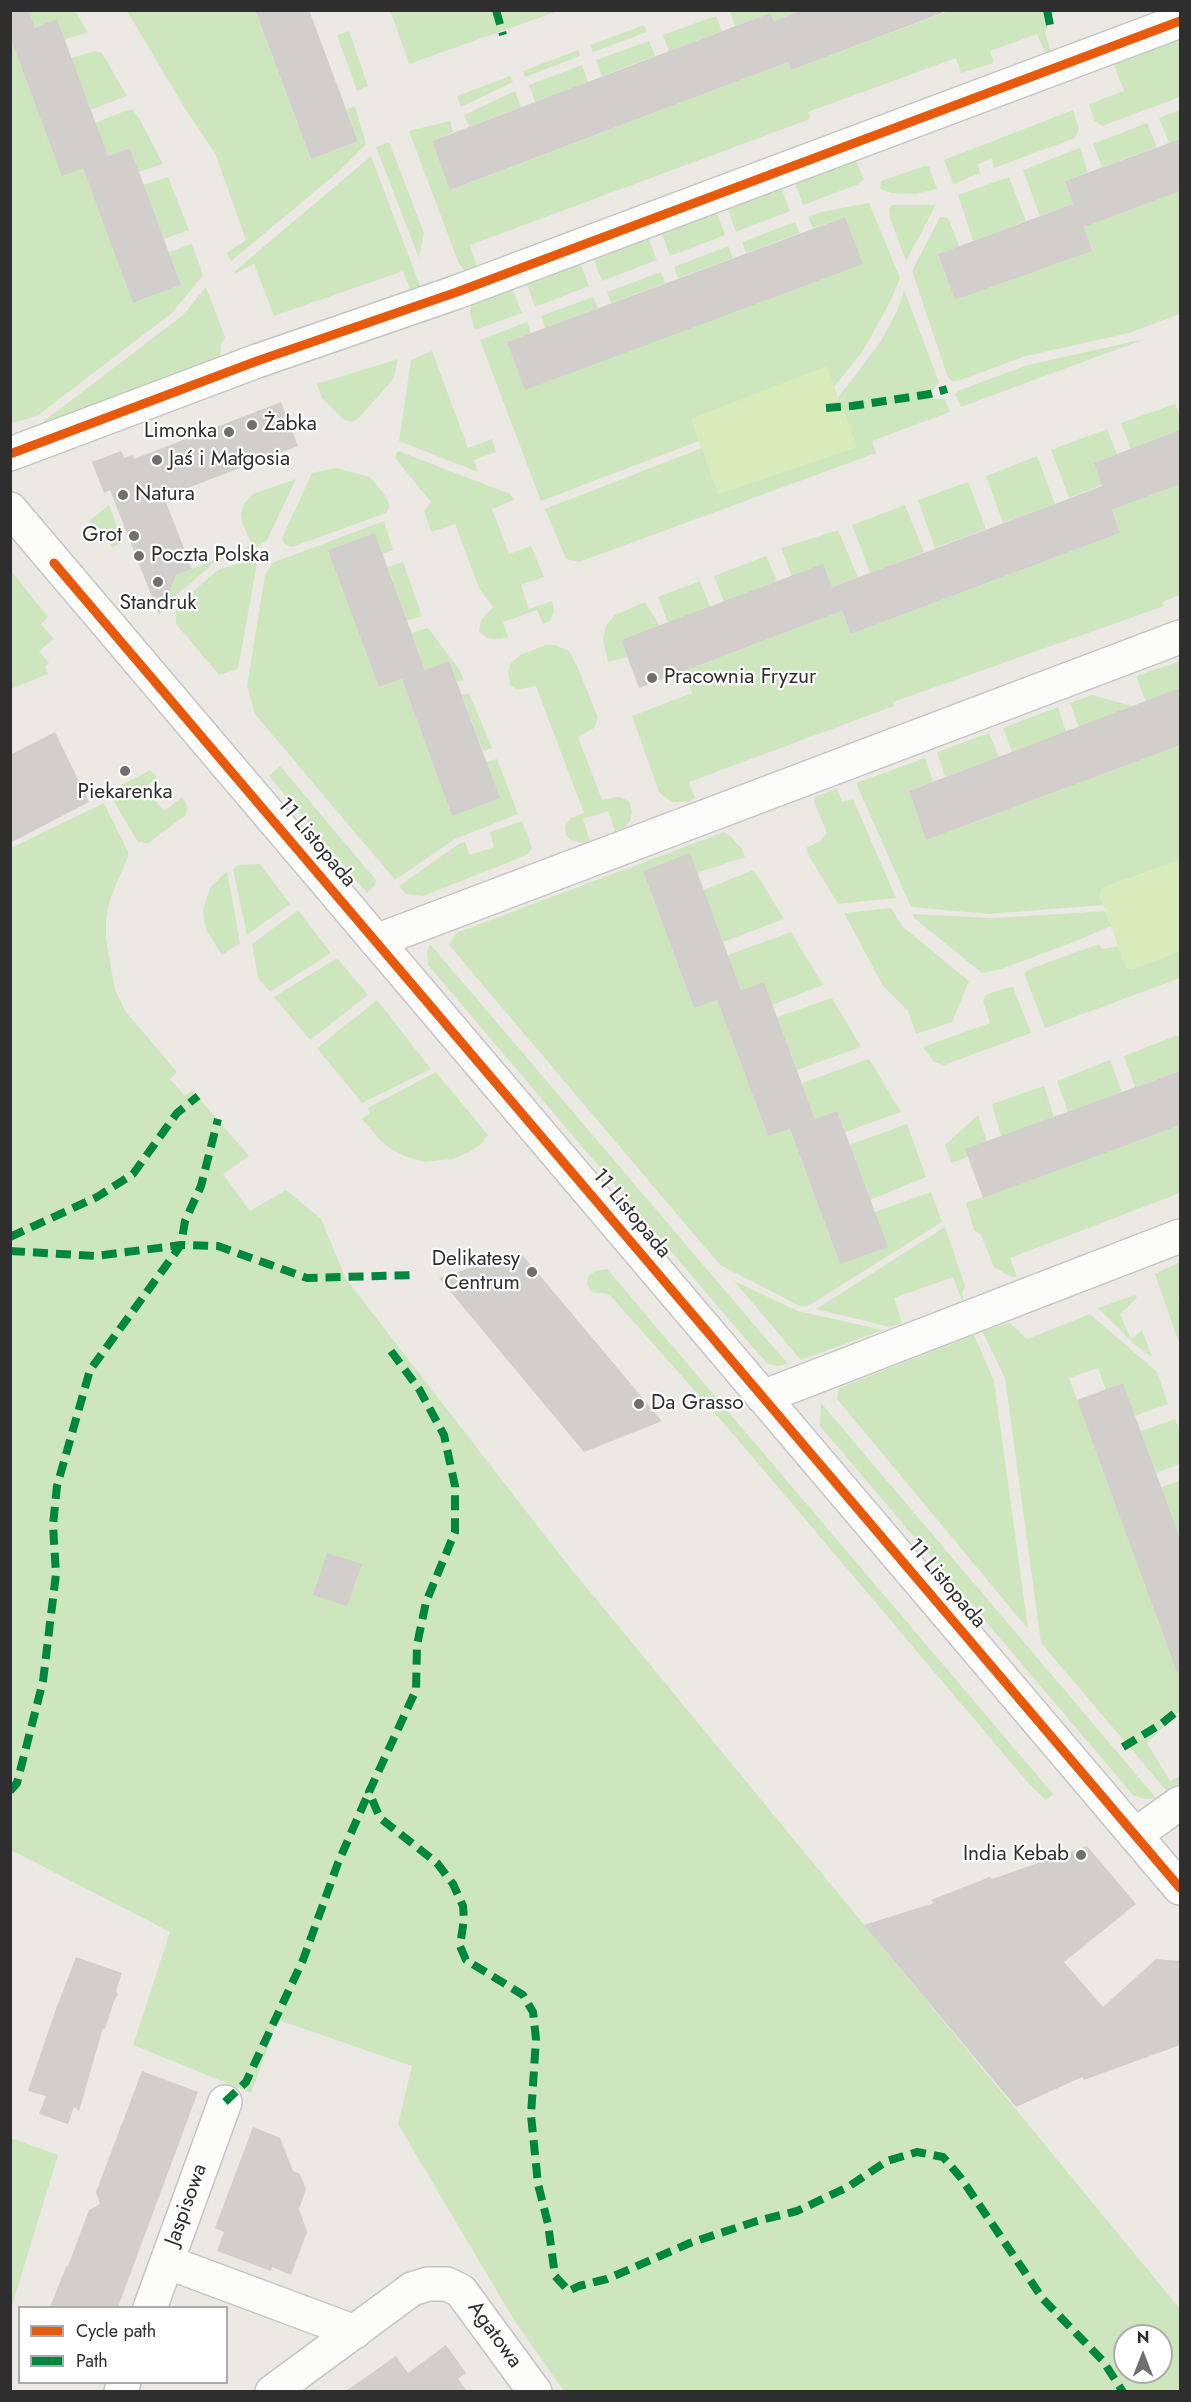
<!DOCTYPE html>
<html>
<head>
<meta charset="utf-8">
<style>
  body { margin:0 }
  #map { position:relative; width:1191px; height:2402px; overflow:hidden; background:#ece8e4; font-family:Jost,sans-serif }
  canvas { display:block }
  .frame { position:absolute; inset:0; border:12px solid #2e2e2e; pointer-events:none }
  .legend { position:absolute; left:18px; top:2306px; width:210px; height:78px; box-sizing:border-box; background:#fff; border:2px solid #ababab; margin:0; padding:8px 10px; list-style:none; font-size:18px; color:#2e2e2e }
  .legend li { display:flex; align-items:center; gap:12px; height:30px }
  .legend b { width:30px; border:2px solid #ababab }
  .north { position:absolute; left:1113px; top:2324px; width:60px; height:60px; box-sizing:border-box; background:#fff; border:2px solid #ababab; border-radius:50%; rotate:0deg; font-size:16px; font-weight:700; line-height:24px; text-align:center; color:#2e2e2e }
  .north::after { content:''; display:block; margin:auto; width:21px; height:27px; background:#706f6e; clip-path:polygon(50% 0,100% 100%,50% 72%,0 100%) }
</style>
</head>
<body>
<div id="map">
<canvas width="1191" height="2402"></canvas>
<div class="frame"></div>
<ul class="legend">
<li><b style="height:8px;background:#e8590c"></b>Cycle path</li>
<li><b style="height:8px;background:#00873e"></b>Path</li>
</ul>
<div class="north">N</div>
</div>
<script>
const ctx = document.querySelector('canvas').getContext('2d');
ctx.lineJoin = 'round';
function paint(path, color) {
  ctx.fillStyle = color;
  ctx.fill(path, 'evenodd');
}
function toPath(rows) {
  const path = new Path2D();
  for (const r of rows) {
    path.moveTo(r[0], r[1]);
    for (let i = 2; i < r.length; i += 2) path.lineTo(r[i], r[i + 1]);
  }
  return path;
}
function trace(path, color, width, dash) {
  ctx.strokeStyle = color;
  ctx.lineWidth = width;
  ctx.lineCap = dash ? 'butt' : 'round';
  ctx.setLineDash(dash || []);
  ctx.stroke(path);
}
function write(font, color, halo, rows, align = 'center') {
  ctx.font = font + ' Jost,sans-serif';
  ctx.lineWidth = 4.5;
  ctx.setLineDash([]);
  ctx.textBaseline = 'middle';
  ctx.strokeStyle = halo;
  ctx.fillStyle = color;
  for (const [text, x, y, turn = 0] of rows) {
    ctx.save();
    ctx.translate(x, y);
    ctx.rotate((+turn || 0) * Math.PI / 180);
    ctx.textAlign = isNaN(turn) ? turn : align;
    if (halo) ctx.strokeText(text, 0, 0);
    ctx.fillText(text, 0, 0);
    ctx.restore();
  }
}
const green = toPath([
  [390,10,558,10,558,11,409,64],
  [795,10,795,13,774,21,770,13,735,26,730,11],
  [28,11,75,11,88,32,64,40,57,20,35,28],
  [127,11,255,11,311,159,358,141,347,109,355,106,366,144,337,173,231,261,227,253,246,240,215,153,184,107],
  [949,11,1054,11,1045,33,1052,54,1047,57,1037,34,990,51,994,63,961,73,956,58,808,112,810,119,470,245,478,270,465,271,459,264,409,131,450,121,453,132,432,141,451,190,788,62,791,70],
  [716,16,722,31,669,51,663,35],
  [644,25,647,32,593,52,590,45],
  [349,31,368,86,357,91,337,35],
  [1180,34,1180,97,1102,126,1094,120,1089,104,1124,91,1112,60],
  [10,37,83,168,134,303,181,285,169,252,192,244,203,275,172,313,37,416,13,423,10,416],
  [649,41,655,56,602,76,596,60],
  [578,50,580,56,525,77,523,71],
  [96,51,102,53,127,96,90,110,71,58],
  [582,65,588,82,535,102,529,85],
  [510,76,513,82,461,107,457,96],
  [515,91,521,107,469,127,464,115],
  [127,110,133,110,140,120,163,164,139,172,130,148,108,156,95,123],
  [1073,110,1079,129,1075,138,994,168,992,159,978,164,980,173,953,184,944,160],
  [1180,110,1180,139,1169,143,1159,118],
  [1147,123,1157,147,1102,167,1093,144],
  [389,142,424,233,419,258,376,147],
  [1080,148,1088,172,1065,181,1073,204,1040,216,1023,170],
  [371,156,422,291,412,294,403,271,274,316,254,264,235,274,235,271],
  [854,157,864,179,859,184,803,205,794,179],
  [925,166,929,167,937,189,915,194,891,193,880,189,881,181],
  [168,177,189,230,164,239,143,185],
  [1009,177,1026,221,973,241,958,195],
  [780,184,790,211,736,232,726,204],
  [1180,191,1180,314,1129,333,1026,356,960,380,953,381,948,378,912,271,940,217,948,218,959,246,938,254,955,300,1091,251,1084,227],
  [869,203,900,278,891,300,863,351,834,387,826,367,692,419,699,441,541,501,480,340,527,322,531,333,507,342,525,389,862,264,845,217,813,228,808,217,821,212],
  [893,205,936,205,906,261,890,218,889,208],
  [715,208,725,235,670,256,660,228],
  [795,222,800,233,746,253,742,242],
  [647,235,657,260,602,281,592,255],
  [728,246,733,258,678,278,674,267],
  [579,259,589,286,535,307,525,279],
  [661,272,665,283,611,303,607,292],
  [511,285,522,313,475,330,470,314,471,305,479,297],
  [206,287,225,337,221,344,220,358,44,425,44,421,183,315],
  [904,290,939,382,930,394,932,399,945,399,950,412,872,441,876,453,579,562,566,559,545,509,702,448,718,494,856,447,838,398,881,341,897,311],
  [593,297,598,308,545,328,541,316],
  [1145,339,961,407,955,394,960,390,1028,365],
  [432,351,468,448,492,439,496,452,474,460,478,472,399,441,411,360],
  [398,359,394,378,359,418,352,422,344,420,322,398,317,384],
  [1175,404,1180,418,1180,430,1131,449,1121,423],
  [1107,429,1117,454,1094,463,1102,485,1069,498,1051,450],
  [398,451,510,494,514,500,492,509,509,554,531,546,544,577,521,585,529,609,552,601,554,611,551,620,543,624,537,610,503,622,508,637,499,639,487,638,479,631,481,620,493,607,479,588,455,524,431,532,424,511,431,502,395,458],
  [1037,456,1055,504,1003,523,986,476],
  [336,468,370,477,385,495,390,506,386,513,292,547,285,545,282,538,312,473],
  [296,479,267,540,257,547,214,563,169,601,165,600,169,578,252,545,242,522,241,513,244,504,253,494],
  [968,482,986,529,935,548,918,500],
  [1180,484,1180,595,1162,602,1164,606,893,702,894,706,689,782,695,798,688,802,671,802,659,792,632,716,692,693,684,671,842,611,851,634,1120,533,1112,510],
  [109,505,123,542,112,547,89,521],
  [905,505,924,552,870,573,852,525],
  [384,521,393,550,383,554,375,533,329,550,379,687,402,679,452,816,499,798,486,762,497,759,518,814,455,839,395,880,255,714,247,686,265,575,272,563],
  [838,530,858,577,832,587,792,576,781,548],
  [766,556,777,581,724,602,714,576],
  [258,557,238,669,219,675,176,624,176,606,218,570],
  [403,562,422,616,407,621,388,567],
  [11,571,48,617,41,624,54,639,39,651,49,663,45,667,48,674,11,689],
  [700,581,710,607,668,623,658,597],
  [645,602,660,626,621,640,627,657,608,662,603,639,606,626,615,615],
  [428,628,459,669,464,680,457,682,449,662,425,670,412,633],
  [546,645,555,645,569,651,578,668,598,718,594,728,578,737,602,800,619,797,629,801,632,811,630,821,625,827,615,831,608,811,583,819,590,841,582,843,571,840,566,835,565,826,571,818,584,813,536,686,517,690,510,685,508,672,511,663,520,655],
  [1180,661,1180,689,1146,702,1136,676],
  [469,693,492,748,483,751,462,695],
  [1092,695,1135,707,1079,728,1070,703],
  [1058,707,1066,732,1012,752,1003,728],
  [989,733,999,757,945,777,937,752],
  [1180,745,1180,860,1102,888,1100,895,1103,905,989,914,911,907,856,783,925,758,933,782,909,791,926,840],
  [280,766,376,880,375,885,367,893,269,776],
  [150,770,157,777,145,788,164,811,182,797,187,806,186,815,148,843,138,842,108,792],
  [837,788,842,802,853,799,896,898,838,904,809,856,806,848,820,841,827,833,814,802,815,797],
  [104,803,128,851,128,857,111,897,106,918,106,939,115,990,126,1012,177,1072,170,1079,185,1096,192,1090,249,1156,223,1174,250,1211,286,1190,321,1219,346,1279,564,1560,1180,2309,1180,2391,564,2391,514,2320,398,2124,412,2066,278,2020,251,2093,133,2045,170,1932,11,1850,11,848],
  [1125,2336,1161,2336,1161,2372,1125,2372],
  [522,821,532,848,527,855,423,896,406,894,399,886,460,843,465,842,470,855,494,847,490,832],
  [724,832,730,836,742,849,745,857,697,873,689,854,643,871,694,1008,717,1000,768,1136,790,1129,840,1264,875,1212,931,1192,942,1222,808,1306,800,1306,720,1265,449,945,456,933],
  [260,864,290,904,247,935,233,869,238,865],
  [754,870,784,919,723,942,703,890],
  [227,871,240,943,222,955,206,930,203,910,210,888],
  [891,908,903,927,969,981,952,1022,916,1034,908,1011,883,986,844,913],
  [298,910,331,953,270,992,258,978,252,944],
  [1105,911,1111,926,1066,945,1001,969,982,973,914,918,913,914,995,918],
  [791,932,823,985,772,1005,764,982,741,990,728,955],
  [430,944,762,1334,788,1364,778,1366,768,1364,748,1342,428,965,427,952],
  [1099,944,1102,949,1118,946,1126,967,1132,969,1180,951,1180,978,1045,1028,1024,973,1030,969],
  [337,958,368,995,310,1040,274,997],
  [1013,987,1031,1033,944,1065,934,1062,923,1047,990,1023,983,1001,985,995,1003,989],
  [832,998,861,1047,797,1070,777,1017],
  [377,1000,431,1069,362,1103,317,1048],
  [1178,1035,1180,1042,1180,1071,1135,1087,1124,1056],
  [869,1059,901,1112,845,1132,837,1111,815,1119,802,1083],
  [1110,1060,1122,1092,1068,1112,1057,1081],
  [436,1072,488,1135,482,1143,470,1152,452,1159,425,1162,407,1157,391,1149,380,1140,362,1119,370,1113,368,1108],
  [1044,1086,1054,1117,1001,1136,992,1104],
  [978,1115,987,1141,968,1157,951,1163,945,1145],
  [907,1124,926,1177,870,1200,849,1145],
  [1180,1125,1180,1193,1010,1258,1017,1277,1011,1277,994,1267,981,1235,974,1230,966,1203],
  [945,1227,965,1286,962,1294,964,1300,962,1301,953,1277,894,1298,902,1323,890,1327,816,1309],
  [1180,1262,1180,1296,1178,1297,1180,1303,1180,1346,1155,1274],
  [607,1269,1053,1794,1046,1800,1029,1784,734,1435,609,1294,591,1292,587,1284,588,1277,595,1271],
  [734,1281,798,1311,883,1330,801,1360],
  [1135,1295,1137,1298,1120,1314,1131,1339,1142,1330,1152,1357,1134,1344,1098,1308],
  [1090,1314,1157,1372,1168,1404,1135,1416,1123,1383,1106,1390,1098,1368,1069,1378,1177,1670,1180,1670,1180,1711,1147,1743,1170,1781,1180,1777,1180,1792,1171,1796,1041,1643,1005,1378,982,1331,1010,1323,1027,1339],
  [974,1335,994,1381,1028,1629,837,1399,839,1388],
  [821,1403,1157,1799,1144,1799,1133,1795,932,1558,820,1426],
  [1175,1419,1180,1433,1180,1464,1156,1473,1141,1431],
  [1180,1481,1180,1538,1161,1487],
  [11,2138,58,2155,11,2309,10,2138]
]);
const pitch = toPath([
  [826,366,857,447,718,494,691,419],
  [1180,860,1180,951,1132,969,1126,968,1100,895,1102,888]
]);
const building = toPath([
  [10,10,28,10,35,28,57,19,108,156,130,148,181,285,133,303,83,168,62,176,10,36],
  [255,10,309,10,358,141,311,159],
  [802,10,942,10,942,13,791,70,788,62,450,190,432,141,770,13,774,21],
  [1180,139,1180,191,1084,227,1092,251,955,300,938,254,1073,204,1065,181],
  [845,217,863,264,525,390,507,342],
  [281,402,298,446,164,497,192,569,176,575,159,615,110,490,104,493,92,462,121,451,124,458,133,455,134,459],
  [1180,430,1180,484,1112,510,1120,533,851,634,842,611,639,688,621,640,823,564,832,587,1055,504,1102,486,1094,463],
  [375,533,425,670,449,661,500,798,452,816,402,679,379,687,328,550],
  [1180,688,1180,745,926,840,909,791],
  [55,732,89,802,10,843,10,755],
  [690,853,741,990,764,982,815,1119,837,1111,888,1247,840,1264,790,1129,768,1136,717,1000,694,1008,643,871],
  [1180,1071,1180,1125,983,1198,965,1149],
  [520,1252,662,1421,584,1452,439,1278],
  [1123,1383,1180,1538,1180,1671,1177,1672,1077,1400],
  [327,1553,362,1564,347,1606,313,1595],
  [1087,1846,1136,1904,1064,1962,1103,2007,1156,1959,1180,1961,1180,2045,1084,2080,1082,2077,1016,2107,864,1925,934,1903,931,1900,990,1877,992,1879],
  [76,1957,122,1973,116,1991,118,1994,114,2001,105,2029,103,2028,79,2111,74,2107,68,2124,39,2114,46,2096,28,2091,56,2009],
  [142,2071,198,2092,118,2307,50,2307,66,2267,68,2266,89,2210,100,2204,96,2192],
  [253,2127,280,2138,293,2171,300,2174,306,2189,299,2209,307,2232,291,2275,272,2267,271,2271,217,2251,224,2232,215,2228],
  [446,2345,466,2373,458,2379,467,2391,346,2391,396,2356,408,2373]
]);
const minor = toPath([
  [10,454,257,361,457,292,1180,21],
  [376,941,1180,637],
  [763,1397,1180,1236],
  [1135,1835,1180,1803],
  [167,2262,355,2332],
  [150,2308,225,2102],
  [121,2392,124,2382],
  [272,2392,412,2289,428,2284,447,2284,461,2291,535,2392]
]);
const tertiary = toPath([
  [10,509,1180,1888]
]);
const quiet = toPath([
  [496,10,503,35],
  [1047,10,1051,30],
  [826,408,852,406,930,394,947,389],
  [10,1237,97,1197,133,1174,177,1113,198,1096],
  [10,1251,96,1256,181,1245,218,1246,307,1278,417,1275],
  [391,1351,419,1389,444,1435,455,1486,455,1532,426,1602,417,1645,416,1690,369,1792,380,1818,437,1863,453,1884,463,1906,464,1919,460,1946,466,1960,523,1995,533,2012,536,2039,531,2115,538,2184,548,2224,555,2276,569,2291,579,2286,607,2279,690,2243,757,2221,797,2211,848,2187,887,2161,917,2152,943,2157,961,2178,1043,2299,1103,2361,1123,2392],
  [1123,1747,1161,1724,1180,1709],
  [10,1791,17,1783,43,1681,56,1574,53,1525,57,1486,90,1370,181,1245,185,1221,201,1186,218,1119],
  [225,2102,246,2082,303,1960,338,1863,369,1792]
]);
const cycleway = toPath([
  [10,454,257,361,457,292,1180,21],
  [54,563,1180,1888]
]);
const markers = [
  [252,425,6,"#706f6e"],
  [229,432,6,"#706f6e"],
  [157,460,6,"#706f6e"],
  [123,495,6,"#706f6e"],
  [134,536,6,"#706f6e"],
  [139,556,6,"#706f6e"],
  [158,582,6,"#706f6e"],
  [652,678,6,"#706f6e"],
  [125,771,6,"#706f6e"],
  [532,1272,6,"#706f6e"],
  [639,1404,6,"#706f6e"],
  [1081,1855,6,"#706f6e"]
];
const poiNames = [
  ["Żabka",264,425],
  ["Limonka",217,432,"right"],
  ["Jaś i Małgosia",169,460],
  ["Natura",135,495],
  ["Grot",122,536,"right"],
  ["Poczta Polska",151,556],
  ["Standruk",158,604,"center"],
  ["Pracownia Fryzur",664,678],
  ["Piekarenka",125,793,"center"],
  ["Delikatesy",520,1260,"right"],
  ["Centrum",520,1284,"right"],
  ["Da Grasso",651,1404],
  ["India Kebab",1069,1855,"right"]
];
const streetNames = [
  ["11 Listopada",316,843,50],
  ["11 Listopada",631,1214,50],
  ["11 Listopada",946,1584,50],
  ["Jaspisowa",187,2205,-70],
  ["Agatowa",494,2335,54]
];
paint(green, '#cee6be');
paint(pitch, '#d9eabb');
paint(building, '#d1cecb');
trace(minor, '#c5c4c5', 36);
trace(tertiary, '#c5c4c5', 36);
trace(minor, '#fcfcfb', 33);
trace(tertiary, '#fcfcfb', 33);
trace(quiet, '#00873e', 8, [15, 8]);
trace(cycleway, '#e8590c', 9);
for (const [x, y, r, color] of markers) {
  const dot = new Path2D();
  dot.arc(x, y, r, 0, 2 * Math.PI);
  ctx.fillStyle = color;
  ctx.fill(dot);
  trace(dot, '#fff', 2);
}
write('21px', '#2e2e2e', '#fff', poiNames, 'left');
write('21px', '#2e2e2e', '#fff', streetNames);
</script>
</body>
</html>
